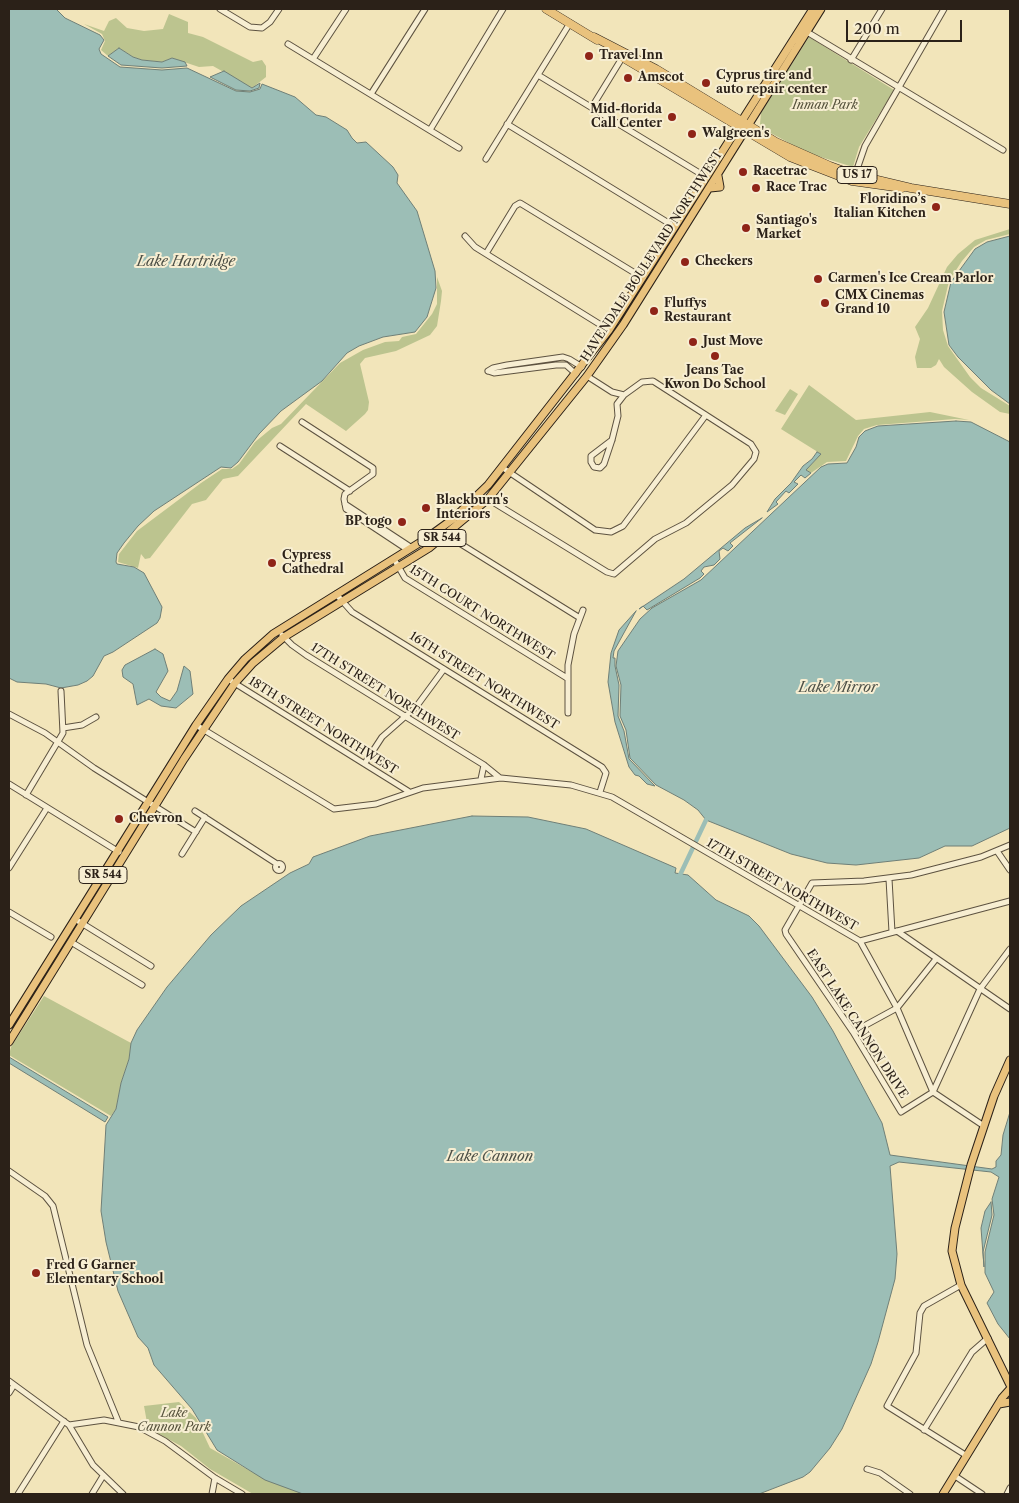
<!DOCTYPE html>
<html>
<head>
<meta charset="utf-8">
<style>
  body { margin:0 }
  #map { position:relative; width:1019px; height:1503px; overflow:hidden; background:#f2e5ba; font-family:"Libre Caslon Text",serif }
  canvas { display:block }
  .frame { position:absolute; inset:0; border:10px solid #2b2118; pointer-events:none }
  .scale { position:absolute; left:846px; top:20px; width:116px; height:22px; box-sizing:border-box; border:2px solid #2b2118; border-top:0; padding-left:6px; font-size:15px; line-height:18px; white-space:nowrap; color:#2b2118; -webkit-text-stroke:4px #f7eed2; paint-order:stroke }
</style>
</head>
<body>
<div id="map">
<canvas width="1019" height="1503"></canvas>
<div class="frame"></div>
<div class="scale">200 m</div>
</div>
<script>
const ctx = document.querySelector('canvas').getContext('2d');
ctx.lineJoin = 'round';
function paint(path, color) {
  ctx.fillStyle = color;
  ctx.fill(path, 'evenodd');
}
function toPath(rows) {
  const path = new Path2D();
  for (const r of rows) {
    if (r.length === 3) {
      path.moveTo(r[0] + r[2], r[1]);
      path.arc(r[0], r[1], r[2], 0, 2 * Math.PI);
      continue;
    }
    path.moveTo(r[0], r[1]);
    for (let i = 2; i < r.length; i += 2) path.lineTo(r[i], r[i + 1]);
  }
  return path;
}
function trace(path, color, width, dash) {
  ctx.strokeStyle = color;
  ctx.lineWidth = width;
  ctx.lineCap = dash ? 'butt' : 'round';
  ctx.setLineDash(dash || []);
  ctx.stroke(path);
}
function write(font, color, halo, rows, align = 'center') {
  ctx.font = font + ' "Libre Caslon Text",serif';
  ctx.lineWidth = 4;
  ctx.setLineDash([]);
  ctx.textBaseline = 'middle';
  ctx.strokeStyle = halo;
  ctx.fillStyle = color;
  for (const [text, x, y, turn = 0] of rows) {
    ctx.save();
    ctx.translate(x, y);
    ctx.rotate((+turn || 0) * Math.PI / 180);
    ctx.textAlign = isNaN(turn) ? turn : align;
    if (halo) ctx.strokeText(text, 0, 0);
    ctx.fillText(text, 0, 0);
    ctx.restore();
  }
}
const green = toPath([
  [169,14,188,22,188,33,203,37,253,62,262,60,266,66,266,77,252,88,213,66,199,67,172,58,162,62,142,60,133,57,119,48,108,56,101,50,105,41,102,34,84,24,104,31,109,21,116,18,127,28,144,31,163,29],
  [809,37,894,90,859,147,853,167,808,153,765,130,760,124,761,113],
  [1010,229,1010,234,986,240,974,247,962,261,949,281,942,311,943,330,948,346,970,377,981,388,1010,406,1010,414,1000,412,972,392,944,367,939,359,936,365,931,368,917,368,915,357,920,339,915,327,928,308,947,267,958,254,975,240],
  [437,277,442,291,441,301,437,326,430,335,396,351,365,358,360,364,369,402,368,410,365,414,346,431,306,404,238,476,223,479,206,500,192,504,150,558,145,559,141,554,138,568,118,562,119,554,137,531,201,483,222,469,232,469,239,464,255,442,272,428,281,424,340,363,363,350,385,342,399,341,402,337,416,334,432,314,437,304],
  [809,385,856,420,930,412,969,420,955,419,877,425,864,429,858,436,846,461,827,462,811,473,806,470,821,454,781,429],
  [790,389,798,394,785,415,775,411],
  [44,996,131,1043,129,1059,121,1083,116,1109,111,1116,9,1055,11,1047],
  [179,1402,196,1418,210,1448,252,1472,304,1494,253,1494,210,1469,181,1446,148,1428,144,1406]
]);
const water = toPath([
  [9,9,56,9,65,18,100,35,104,40,99,49,101,54,120,67,162,70,187,68,236,91,250,92,260,89,262,84,295,97,316,115,326,117,347,130,352,138,357,143,366,142,393,167,398,175,397,183,417,211,435,271,436,288,427,317,415,332,383,337,359,346,347,353,322,381,281,411,259,434,238,462,231,468,221,467,154,511,138,526,124,543,117,553,116,562,117,564,134,567,144,573,162,607,160,618,157,623,113,652,104,656,93,676,87,681,78,685,61,688,46,684,17,682,9,678,9,9],
  [119,48,133,57,142,60,162,62,172,58,185,62,187,66,162,68,121,65,108,56,119,48],
  [224,71,252,88,260,83,259,88,250,91,236,90,210,77,224,71],
  [1010,236,1010,404,991,390,958,357,949,345,944,312,951,282,975,249,987,242,1010,236],
  [956,421,971,422,1010,442,1010,828,972,846,945,846,919,858,856,865,827,863,791,854,706,820,698,810,684,800,656,785,630,758,626,730,620,716,621,685,616,666,618,651,640,619,652,608,701,580,821,467,828,464,847,463,856,447,859,437,865,431,878,426,956,421],
  [817,452,821,454,806,470,811,473,805,478,801,475,794,482,798,484,789,493,786,491,776,502,778,504,767,512,775,499,791,483,803,466,812,459,817,452],
  [762,518,730,543,733,546,728,551,723,548,719,551,720,559,714,565,704,567,701,571,704,574,700,578,647,610,643,606,639,609,684,579,745,528,762,518],
  [636,611,614,651,613,658,615,658,615,666,619,685,618,716,624,731,629,759,655,786,647,784,639,776,635,775,629,767,615,722,608,682,611,653,619,630,636,611],
  [155,649,163,654,168,671,156,692,161,697,170,701,177,691,184,666,190,671,193,694,176,708,161,706,149,699,137,705,133,684,123,677,122,670,125,665,155,649],
  [472,816,528,817,586,829,676,868,675,873,688,875,716,900,749,916,759,926,812,997,833,1031,882,1123,890,1155,992,1169,996,1167,996,1161,1001,1155,1003,1135,1010,1112,1010,1339,998,1324,987,1303,994,1292,985,1273,985,1252,994,1215,992,1199,999,1177,991,1172,899,1162,890,1166,897,1254,895,1279,878,1342,871,1364,842,1429,830,1448,810,1472,803,1477,759,1494,303,1494,265,1480,217,1450,192,1409,154,1365,148,1348,138,1337,118,1291,106,1242,101,1211,106,1125,116,1109,121,1083,129,1059,131,1043,137,1030,167,987,211,935,241,906,290,873,309,864,313,857,370,836,472,816],
  [9,1057,108,1117,105,1122,9,1063,9,1057],
  [991,1202,992,1215,983,1252,984,1267,981,1228,985,1211,991,1202]
]);
const canal = toPath([
  [680,875,706,820]
]);
const minor = toPath([
  [220,9,250,27,262,28,270,22,279,9],
  [807,32,1003,150],
  [288,44,459,148],
  [313,59,346,9],
  [851,60,882,9],
  [538,75,706,177],
  [371,94,425,9],
  [592,107,622,58],
  [507,124,675,227],
  [430,130,503,9],
  [486,159,570,23],
  [855,175,865,146,944,9],
  [465,236,475,247,609,330],
  [487,252,515,206,520,203,643,278],
  [488,371,493,368,507,365,563,357,569,359,582,367],
  [488,371,494,373,556,365,566,365,576,374],
  [302,422,373,468,373,474,345,494,344,499,346,509,408,550],
  [612,440,591,456,591,462,594,467,600,468,604,464,612,440,618,416,617,404,624,395],
  [280,446,350,491],
  [503,468,595,530,611,532,623,526,706,415],
  [488,499,607,572,614,574,655,539,686,523,732,485,754,459,756,452,751,444,653,381,642,382,624,395,612,392,587,376],
  [345,504,412,548],
  [449,534,456,541,580,618],
  [394,559,405,578,567,678],
  [336,594,352,612,602,767,606,773,600,792],
  [282,635,292,645,306,655,484,765,500,778],
  [228,679,408,791],
  [568,713,568,665,574,634,583,610],
  [9,714,45,733,94,768,196,832],
  [196,725,334,809,376,804,423,788,501,778,571,785,612,797,860,941,897,1008,933,1092,984,1126],
  [63,728,82,725,96,717],
  [365,763,382,737,416,707,444,669],
  [481,779,484,765],
  [9,784,119,852],
  [26,795,63,733,61,691],
  [195,811,277,864],
  [1010,845,981,857,911,875,864,881,812,883,785,930,786,934,853,1032,901,1112,933,1092,980,989,1010,949],
  [997,851,1010,870],
  [182,854,205,817],
  [279,867,3.5],
  [9,868,47,808],
  [889,879,892,932],
  [9,912,51,937],
  [75,919,151,966],
  [897,931,1010,1009],
  [860,941,1010,901],
  [71,942,142,985],
  [853,1032,897,1008,936,959],
  [9,1171,45,1196,53,1206,87,1345,118,1421],
  [961,1285,924,1306,920,1313,916,1353,887,1406,967,1456],
  [9,1381,69,1425,93,1465,123,1494],
  [9,1393,14,1385],
  [69,1425,104,1420,139,1427,165,1441,215,1478,242,1494],
  [924,1430,972,1352,988,1338],
  [867,1469,880,1473,910,1494],
  [955,1476,982,1494],
  [18,1494,64,1421],
  [92,1494,103,1476],
  [212,1494,215,1478],
  [1007,1494,1010,1488]
]);
const major = toPath([
  [710,188,720,187,718,176],
  [9,1025,196,725,228,679,245,659,273,634,424,540,453,519,488,485,609,330,813,9],
  [9,1042,184,759,235,683,253,663,284,637,429,548,488,499,587,376,623,325,821,9],
  [1010,1060,994,1096,971,1165,955,1228,952,1251,961,1285,1010,1385],
  [999,1404,1010,1402],
  [943,1494,1002,1398,1010,1389]
]);
const highway = toPath([
  [546,9,597,40],
  [594,37,656,69,776,142,830,166,852,174,911,188,1010,204],
  [610,50,790,157,852,181,902,188]
]);
const markers = [
  [589,56,5,"#8f2418"],
  [628,78,5,"#8f2418"],
  [706,83,5,"#8f2418"],
  [672,117,5,"#8f2418"],
  [692,134,5,"#8f2418"],
  [743,172,5,"#8f2418"],
  [756,188,5,"#8f2418"],
  [936,207,5,"#8f2418"],
  [746,228,5,"#8f2418"],
  [685,262,5,"#8f2418"],
  [818,279,5,"#8f2418"],
  [825,303,5,"#8f2418"],
  [654,311,5,"#8f2418"],
  [693,342,5,"#8f2418"],
  [715,356,5,"#8f2418"],
  [426,508,5,"#8f2418"],
  [402,522,5,"#8f2418"],
  [272,563,5,"#8f2418"],
  [119,819,5,"#8f2418"],
  [36,1273,5,"#8f2418"]
];
const shields = [
  [857,175,40],
  [442,538,48],
  [103,875,48]
];
const shieldNames = [
  ["US 17",857,175],
  ["SR 544",442,538],
  ["SR 544",103,875]
];
const poiNames = [
  ["Travel Inn",599,56],
  ["Cyprus tire and",716,76],
  ["auto repair center",716,90],
  ["Amscot",638,78],
  ["Mid-florida",662,110,"right"],
  ["Call Center",662,124,"right"],
  ["Walgreen's",702,134],
  ["Racetrac",753,172],
  ["Race Trac",766,188],
  ["Floridino’s",926,200,"right"],
  ["Italian Kitchen",926,214,"right"],
  ["Santiago's",756,221],
  ["Market",756,235],
  ["Checkers",695,262],
  ["Carmen's Ice Cream Parlor",828,279],
  ["CMX Cinemas",835,296],
  ["Grand 10",835,310],
  ["Fluffys",664,304],
  ["Restaurant",664,318],
  ["Just Move",703,342],
  ["Jeans Tae",715,371,"center"],
  ["Kwon Do School",715,385,"center"],
  ["Blackburn's",436,501],
  ["Interiors",436,515],
  ["BP togo",392,522,"right"],
  ["Cypress",282,556],
  ["Cathedral",282,570],
  ["Chevron",129,819],
  ["Fred G Garner",46,1266],
  ["Elementary School",46,1280]
];
const parkNames = [
  ["Inman Park",825,106],
  ["Lake",174,1414],
  ["Cannon Park",174,1428]
];
const streetNames = [
  ["HAVENDALE BOULEVARD NORTHWEST",652,256,-57],
  ["15TH COURT NORTHWEST",482,613,32],
  ["16TH STREET NORTHWEST",484,681,32],
  ["17TH STREET NORTHWEST",385,692,32],
  ["18TH STREET NORTHWEST",323,726,32],
  ["17TH STREET NORTHWEST",782,885,30],
  ["EAST LAKE CANNON DRIVE",857,1024,57]
];
const waterNames = [
  ["Lake Hartridge",186,262],
  ["Lake Mirror",838,688],
  ["Lake Cannon",490,1157]
];
paint(green, '#bcc48f');
paint(water, '#9cbeb6');
trace(water, '#6f7f77', 1);
trace(canal, '#9cbeb6', 4.5);
trace(minor, '#5d5240', 7);
trace(major, '#2b2118', 9);
trace(highway, '#2b2118', 9);
trace(minor, '#f7eed2', 5);
trace(major, '#e9c27d', 7);
trace(highway, '#e9c27d', 8);
for (const [x, y, r, color] of markers) {
  const dot = new Path2D();
  dot.arc(x, y, r, 0, 2 * Math.PI);
  ctx.fillStyle = color;
  ctx.fill(dot);
  trace(dot, '#f7eed2', 2);
}
for (const [x, y, w] of shields) {
  const box = new Path2D();
  box.roundRect(x - w / 2, y - 8.5, w, 17, 4);
  ctx.fillStyle = '#f7eed2';
  ctx.fill(box);
  trace(box, '#2b2118', 1);
}
write('bold 11px', '#2b2118', null, shieldNames);
write('bold 12px', '#2b2118', '#f7eed2', poiNames, 'left');
write('italic 12px', '#56523c', '#f7eed2', parkNames);
write('12px', '#2b2118', '#f7eed2', streetNames);
write('italic 14px', '#4d5047', '#f7eed2', waterNames);
</script>
</body>
</html>
